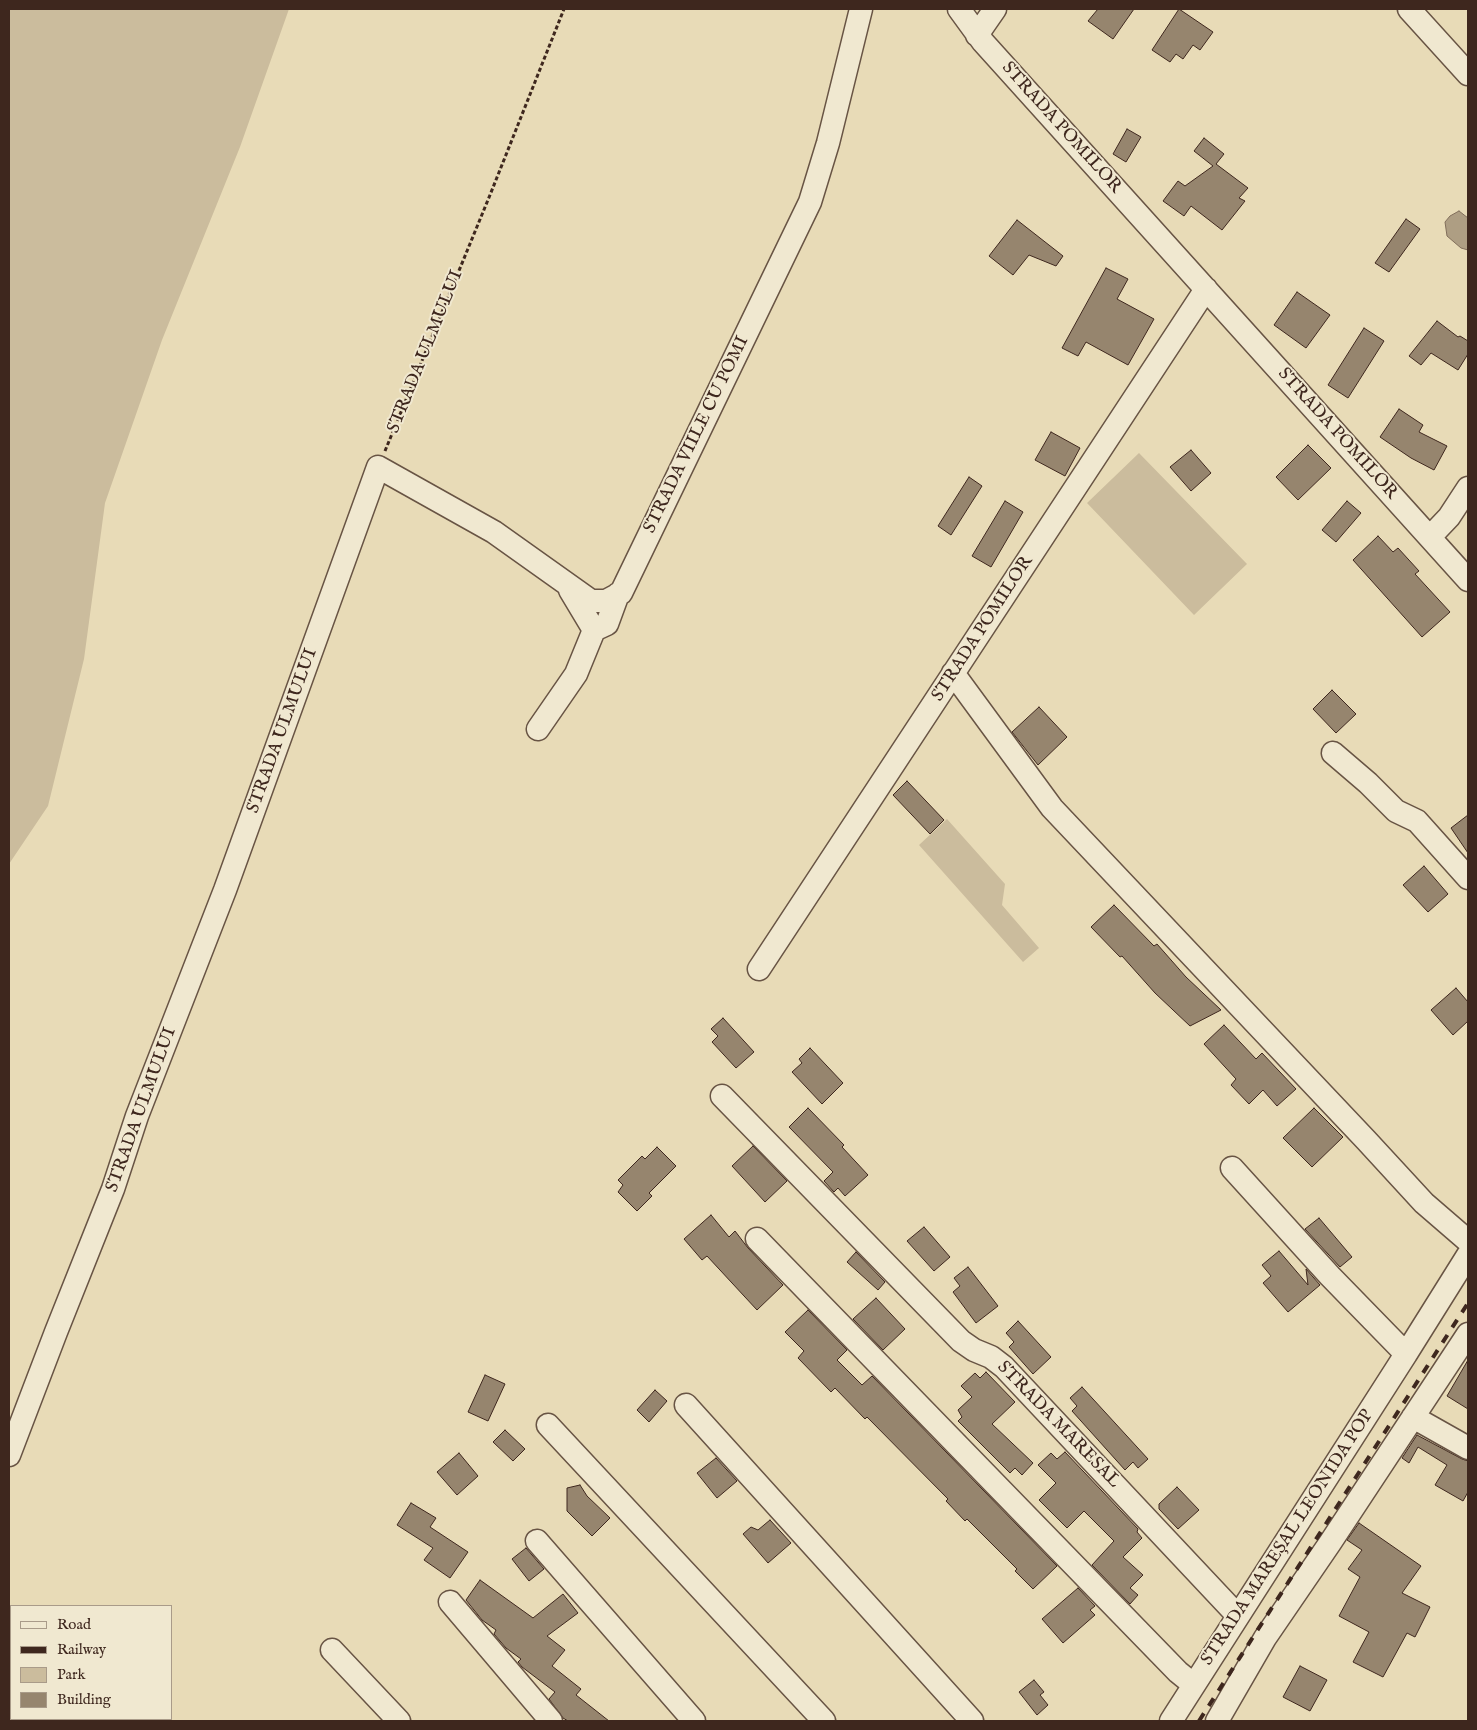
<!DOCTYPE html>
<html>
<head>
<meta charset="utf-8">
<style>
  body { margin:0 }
  #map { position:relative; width:1477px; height:1730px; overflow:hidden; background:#e8dbb7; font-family:"IM FELL English",serif }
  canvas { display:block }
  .frame { position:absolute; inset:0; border:10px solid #3e271e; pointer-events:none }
  .legend { position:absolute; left:10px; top:1605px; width:162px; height:115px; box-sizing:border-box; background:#f0e8d0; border:1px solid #a99b89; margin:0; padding:6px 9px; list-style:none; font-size:15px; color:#3e271e }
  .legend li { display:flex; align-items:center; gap:10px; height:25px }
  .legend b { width:25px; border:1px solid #a99b89 }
</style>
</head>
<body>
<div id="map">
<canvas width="1477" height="1730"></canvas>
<div class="frame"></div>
<ul class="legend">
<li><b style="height:6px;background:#f0e8d0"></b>Road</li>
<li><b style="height:6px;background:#3e271e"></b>Railway</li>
<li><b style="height:14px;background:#cbbc9d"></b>Park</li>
<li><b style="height:14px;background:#96856e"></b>Building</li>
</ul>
</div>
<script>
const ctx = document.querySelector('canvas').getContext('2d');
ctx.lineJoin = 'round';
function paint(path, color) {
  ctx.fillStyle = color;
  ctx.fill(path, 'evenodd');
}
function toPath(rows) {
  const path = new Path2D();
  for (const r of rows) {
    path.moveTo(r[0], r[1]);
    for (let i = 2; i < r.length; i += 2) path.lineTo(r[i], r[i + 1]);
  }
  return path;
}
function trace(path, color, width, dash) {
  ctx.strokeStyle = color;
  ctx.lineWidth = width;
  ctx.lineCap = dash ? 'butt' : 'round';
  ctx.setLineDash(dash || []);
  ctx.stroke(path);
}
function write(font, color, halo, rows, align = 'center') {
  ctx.font = font + ' "IM FELL English",serif';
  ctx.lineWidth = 4;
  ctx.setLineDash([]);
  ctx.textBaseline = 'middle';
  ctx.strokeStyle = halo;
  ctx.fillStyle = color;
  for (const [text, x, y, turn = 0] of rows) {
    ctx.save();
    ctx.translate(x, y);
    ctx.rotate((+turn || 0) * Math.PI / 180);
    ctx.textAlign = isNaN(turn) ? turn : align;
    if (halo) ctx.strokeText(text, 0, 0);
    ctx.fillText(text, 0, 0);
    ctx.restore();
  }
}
const green = toPath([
  [9,9,289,9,240,147,162,340,105,503,84,659,48,806,9,864],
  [1139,453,1247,564,1194,615,1087,503],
  [947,819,1005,884,1002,905,1039,948,1023,962,919,845]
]);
const water = toPath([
  [1459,211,1468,218,1468,250,1461,248,1447,236,1445,222,1450,216,1459,211]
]);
const building = toPath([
  [1098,9,1134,9,1113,39,1088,21,1098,9],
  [1179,9,1213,32,1200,50,1193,45,1183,59,1176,54,1170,62,1152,50,1179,9],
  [1127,129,1141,137,1126,162,1113,154,1127,129],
  [1204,138,1224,154,1216,164,1248,188,1239,198,1245,201,1222,230,1191,206,1184,216,1163,201,1178,181,1185,186,1213,166,1194,151,1204,138],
  [1406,219,1420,229,1389,272,1375,263,1406,219],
  [1017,220,1063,256,1056,266,1029,255,1013,275,989,256,1017,220],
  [1106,268,1128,279,1117,299,1154,319,1128,365,1086,342,1078,356,1062,348,1106,268],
  [1297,292,1330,315,1306,348,1274,325,1297,292],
  [1437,321,1458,337,1460,336,1468,341,1468,354,1458,370,1431,353,1421,365,1409,356,1437,321],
  [1364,328,1384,341,1348,398,1328,385,1364,328],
  [1399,409,1423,425,1419,432,1447,446,1434,470,1411,458,1380,437,1399,409],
  [1051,432,1080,448,1065,476,1035,460,1051,432],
  [1308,445,1331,468,1298,500,1276,477,1308,445],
  [1191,450,1211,473,1191,491,1170,467,1191,450],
  [969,477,982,486,951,535,938,526,969,477],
  [1005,501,1023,512,991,567,972,556,1005,501],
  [1347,501,1361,513,1336,542,1322,530,1347,501],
  [1378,536,1393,552,1398,548,1419,571,1415,574,1450,612,1422,637,1353,560,1378,536],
  [1332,690,1356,714,1336,733,1313,709,1332,690],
  [1039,707,1067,737,1038,765,1012,732,1039,707],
  [907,781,944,820,930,834,893,795,907,781],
  [1468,815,1468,853,1451,828,1468,815],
  [1424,866,1448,894,1428,912,1403,885,1424,866],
  [1114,905,1154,946,1157,944,1186,977,1221,1010,1190,1026,1155,993,1122,956,1120,957,1091,927,1114,905],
  [1456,988,1468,1002,1468,1021,1453,1035,1431,1010,1456,988],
  [723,1018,754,1052,736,1068,712,1042,718,1036,711,1029,723,1018],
  [1224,1025,1256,1059,1262,1053,1296,1089,1277,1106,1263,1090,1249,1104,1231,1085,1236,1079,1204,1044,1224,1025],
  [810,1048,843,1083,822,1104,792,1072,802,1063,799,1059,810,1048],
  [808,1108,844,1145,842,1147,868,1175,845,1196,838,1188,834,1192,824,1181,833,1172,789,1127,808,1108],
  [1314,1108,1343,1137,1312,1167,1283,1138,1314,1108],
  [753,1146,787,1181,765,1202,732,1166,753,1146],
  [657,1147,676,1166,649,1193,652,1196,637,1211,618,1192,623,1185,618,1180,642,1156,645,1159,657,1147],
  [711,1215,729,1237,735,1231,748,1248,783,1285,757,1310,707,1256,702,1260,684,1239,711,1215],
  [1319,1218,1352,1257,1340,1267,1305,1229,1319,1218],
  [924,1227,950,1257,934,1271,907,1241,924,1227],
  [1279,1251,1308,1285,1306,1269,1320,1285,1288,1312,1263,1283,1271,1276,1262,1265,1279,1251],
  [856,1252,885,1282,878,1290,847,1262,856,1252],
  [968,1267,998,1306,976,1323,953,1292,960,1286,954,1278,968,1267],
  [876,1298,905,1329,883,1350,853,1319,876,1298],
  [808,1310,847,1350,837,1360,862,1385,872,1376,1057,1566,1033,1589,1015,1571,1017,1569,967,1519,965,1521,946,1501,948,1499,867,1417,865,1419,835,1388,831,1392,798,1358,804,1351,785,1332,808,1310],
  [1018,1321,1051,1357,1033,1374,1009,1347,1014,1342,1006,1333,1018,1321],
  [1468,1360,1468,1409,1447,1396,1468,1360],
  [986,1372,1015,1402,992,1424,1033,1463,1022,1475,1015,1468,1010,1473,958,1421,962,1417,958,1410,972,1397,961,1386,975,1373,980,1378,986,1372],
  [485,1375,505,1384,488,1421,468,1412,485,1375],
  [1082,1387,1148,1459,1138,1468,1133,1462,1125,1470,1072,1411,1077,1406,1070,1398,1082,1387],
  [655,1390,667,1401,649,1422,637,1410,655,1390],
  [505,1430,525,1449,513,1461,493,1442,505,1430],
  [1417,1435,1462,1459,1468,1461,1468,1492,1463,1501,1435,1485,1447,1465,1418,1447,1409,1463,1402,1458,1417,1435],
  [1065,1452,1138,1529,1137,1532,1142,1538,1123,1557,1143,1575,1130,1588,1138,1595,1130,1604,1092,1565,1114,1541,1084,1511,1067,1528,1039,1500,1056,1483,1038,1465,1051,1453,1057,1459,1065,1452],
  [459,1453,478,1476,457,1495,437,1472,459,1453],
  [716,1458,737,1481,717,1498,697,1473,716,1458],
  [580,1485,587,1496,610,1518,592,1536,567,1511,567,1488,580,1485],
  [1177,1487,1199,1510,1178,1529,1159,1509,1159,1504,1177,1487],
  [411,1503,436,1518,430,1527,468,1552,450,1578,424,1560,433,1548,397,1525,411,1503],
  [770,1520,791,1543,768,1563,743,1534,751,1527,758,1530,770,1520],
  [1359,1523,1421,1566,1402,1593,1430,1607,1415,1637,1407,1633,1383,1677,1353,1662,1369,1632,1339,1616,1360,1577,1348,1569,1362,1550,1347,1540,1359,1523],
  [526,1548,544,1569,529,1581,512,1559,526,1548],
  [480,1580,533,1618,563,1594,578,1613,547,1636,565,1650,552,1666,581,1689,576,1695,609,1721,568,1721,563,1718,549,1699,555,1692,522,1667,518,1662,521,1659,506,1648,494,1634,496,1630,482,1620,466,1600,480,1580],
  [1078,1588,1095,1606,1090,1610,1095,1615,1063,1643,1042,1619,1078,1588],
  [1300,1666,1327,1680,1310,1711,1283,1697,1300,1666],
  [1034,1680,1044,1692,1040,1695,1048,1705,1037,1715,1019,1692,1034,1680]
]);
const path = toPath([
  [385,451,490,195,564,9]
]);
const minor = toPath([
  [959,9,983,42,1468,580],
  [1409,9,1468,74],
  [977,35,995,9],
  [1430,537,1449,517,1468,488],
  [594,630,607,624,618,594],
  [953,673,1052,808,1366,1140,1424,1203,1468,1241],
  [538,729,576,674,594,630,570,590],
  [1333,753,1368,783,1396,811,1417,821,1468,878],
  [759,969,1206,289],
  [722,1096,961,1341,974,1350,991,1357,1004,1367,1238,1616],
  [1232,1168,1330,1276,1406,1354,1468,1255],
  [757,1239,1178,1672,1194,1685],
  [686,1405,972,1721],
  [1413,1417,1468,1448],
  [548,1425,824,1721],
  [9,1455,56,1332,113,1189,137,1116,225,890,378,467,494,532,591,601,606,601,621,593,810,202,828,143,861,9],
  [537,1541,694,1721],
  [450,1602,551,1721],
  [332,1650,399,1721],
  [110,1721,111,1719],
  [1171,1721,1406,1354],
  [1217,1721,1265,1638,1330,1543,1468,1334]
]);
const rail = toPath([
  [1199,1721,1468,1303]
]);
const streetNames = [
  ["STRADA POMILOR",1061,128,48],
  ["STRADA ULMULUI",426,352,-68],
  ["STRADA POMILOR",1337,434,48],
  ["STRADA VIILE CU POMI",697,435,-64],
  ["STRADA POMILOR",983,629,-57],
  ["STRADA ULMULUI",283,731,-70],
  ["STRADA ULMULUI",142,1110,-70],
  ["STRADA MARESAL",1058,1425,46],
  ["STRADA MAREȘAL LEONIDA POP",1288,1538,-57]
];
paint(green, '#cbbc9d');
paint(water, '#ae9e83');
trace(water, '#816e5b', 1);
paint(building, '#96856e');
trace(building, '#3e271e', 1);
trace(minor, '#685444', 25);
trace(path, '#3e271e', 3, [4, 2.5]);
trace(minor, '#f0e8d0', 22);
trace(rail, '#3e271e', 4, [9, 9]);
write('18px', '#3e271e', '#f0e8d0', streetNames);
</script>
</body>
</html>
